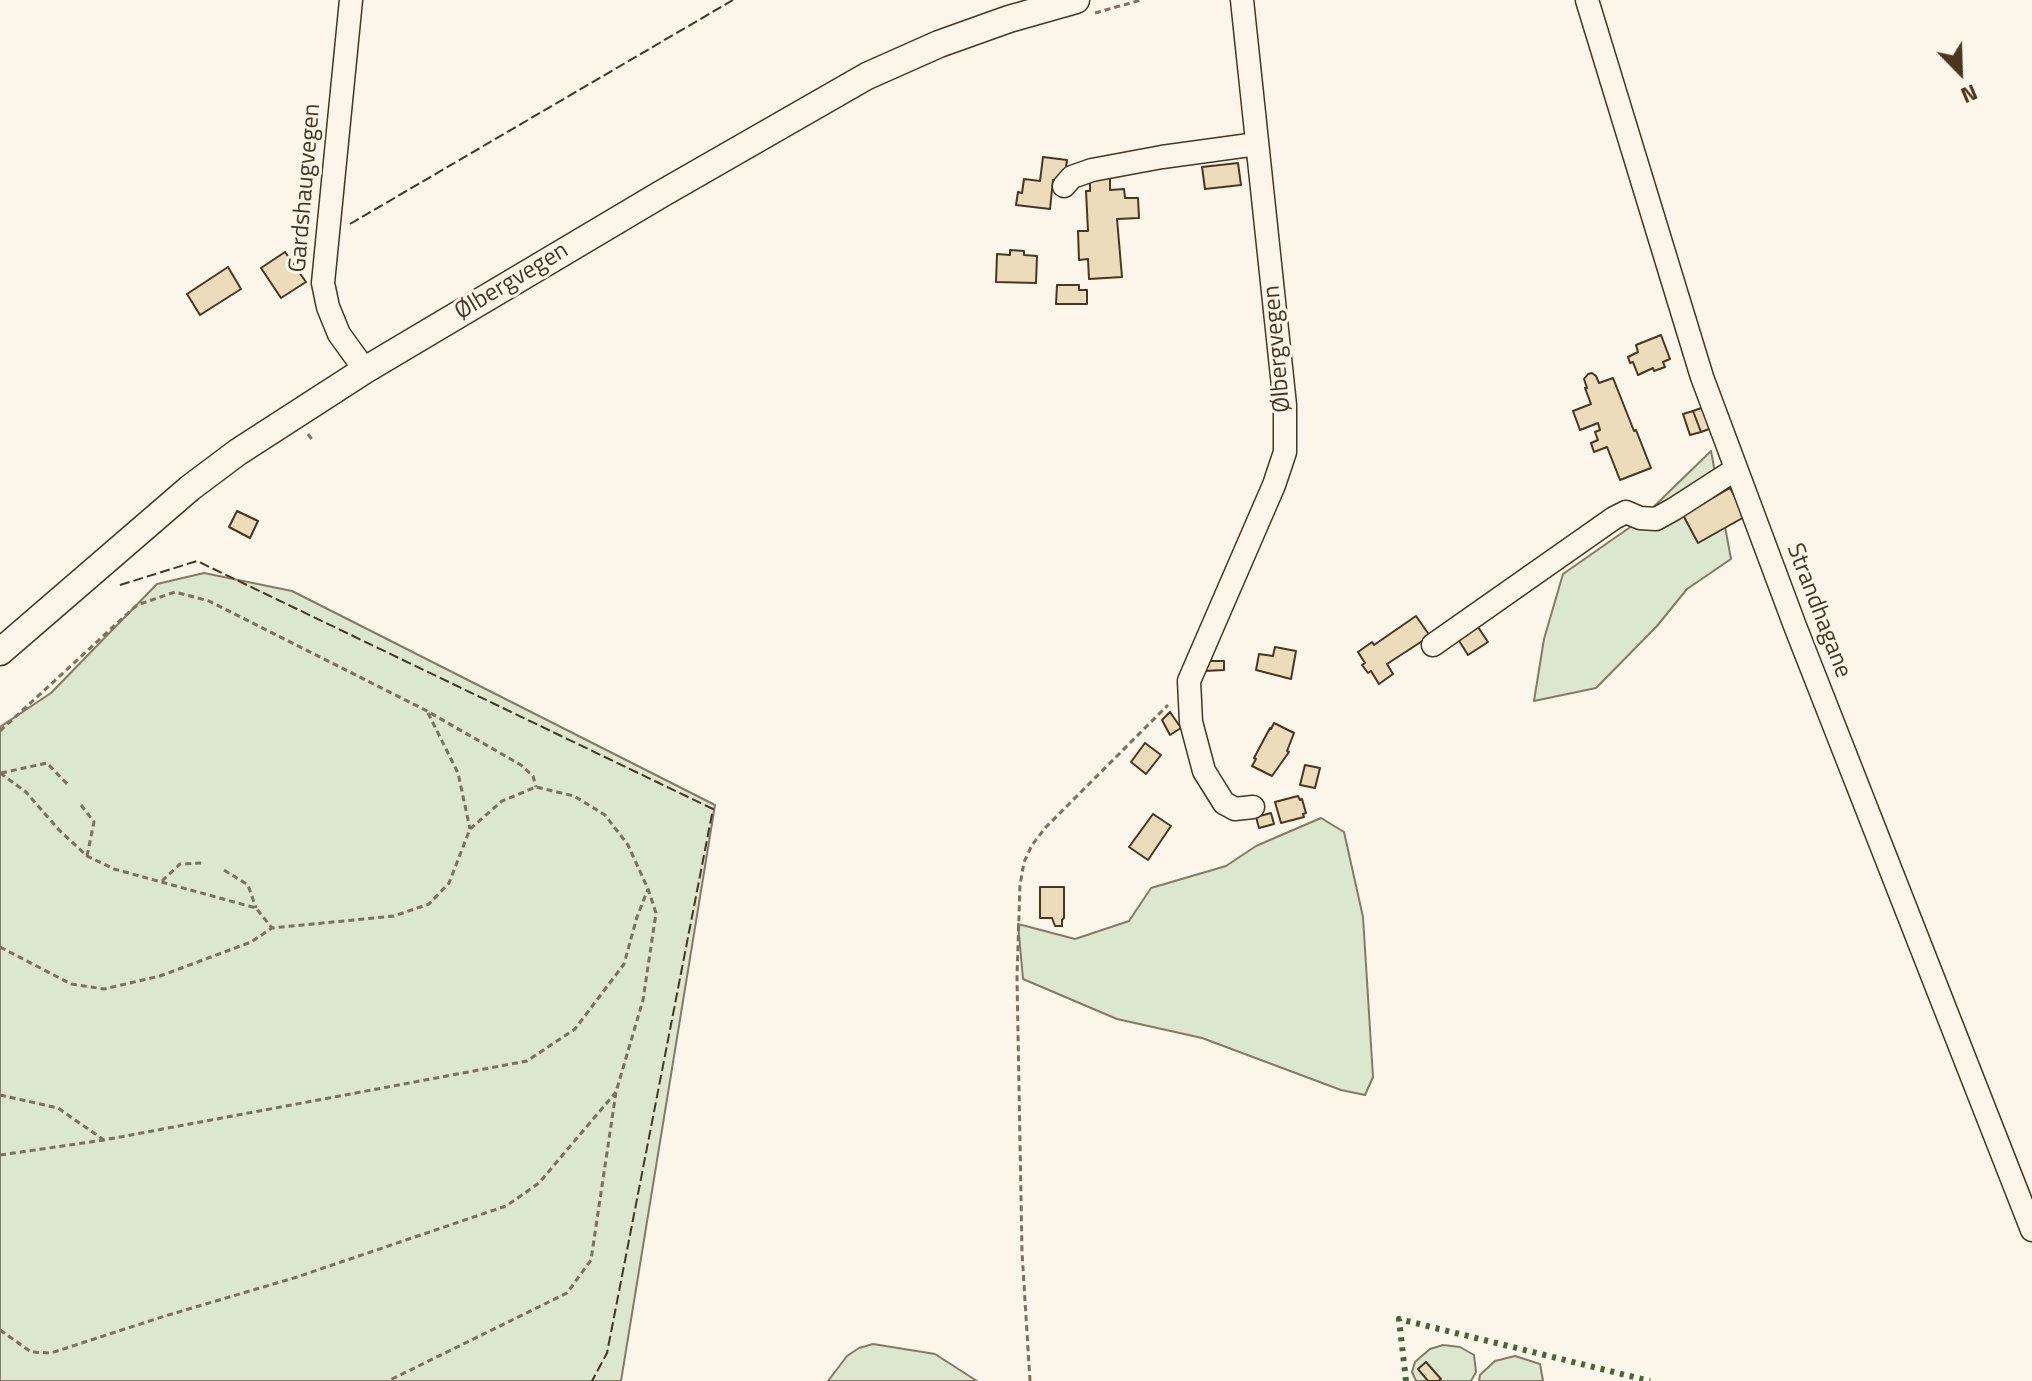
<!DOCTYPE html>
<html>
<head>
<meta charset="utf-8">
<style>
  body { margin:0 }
  #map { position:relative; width:2032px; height:1381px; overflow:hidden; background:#fbf6e9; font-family:"Titillium Web",sans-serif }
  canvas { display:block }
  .north { position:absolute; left:1920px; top:32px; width:80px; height:80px; -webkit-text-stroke:6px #fbf6e9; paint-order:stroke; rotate:157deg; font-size:22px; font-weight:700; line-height:32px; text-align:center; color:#4a3520 }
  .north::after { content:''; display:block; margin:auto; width:28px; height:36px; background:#4a3520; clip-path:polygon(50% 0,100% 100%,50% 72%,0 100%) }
</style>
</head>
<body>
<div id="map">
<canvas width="2032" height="1381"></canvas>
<div class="north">N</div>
</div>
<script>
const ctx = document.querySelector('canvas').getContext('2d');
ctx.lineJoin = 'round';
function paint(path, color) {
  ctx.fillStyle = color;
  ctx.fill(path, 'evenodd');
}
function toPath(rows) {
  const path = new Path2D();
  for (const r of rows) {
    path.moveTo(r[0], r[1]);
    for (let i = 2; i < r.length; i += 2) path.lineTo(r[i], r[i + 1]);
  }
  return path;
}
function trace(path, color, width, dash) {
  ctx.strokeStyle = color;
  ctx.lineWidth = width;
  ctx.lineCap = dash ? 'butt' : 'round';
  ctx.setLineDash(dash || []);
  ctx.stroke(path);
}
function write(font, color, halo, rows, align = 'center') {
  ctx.font = font + ' "Titillium Web",sans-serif';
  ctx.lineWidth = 6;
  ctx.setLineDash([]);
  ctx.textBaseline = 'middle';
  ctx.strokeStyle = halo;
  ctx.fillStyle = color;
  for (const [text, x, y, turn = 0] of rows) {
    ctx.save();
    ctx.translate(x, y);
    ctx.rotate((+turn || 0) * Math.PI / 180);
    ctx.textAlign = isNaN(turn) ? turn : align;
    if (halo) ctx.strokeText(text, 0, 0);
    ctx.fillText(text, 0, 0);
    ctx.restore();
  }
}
const green = toPath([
  [1711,451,1731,559,1687,589,1657,626,1596,688,1534,701,1544,639,1563,574,1639,521,1711,451],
  [204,573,292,591,715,805,621,1381,0,1381,0,727,51,693,157,584,204,573],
  [1321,818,1344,832,1363,917,1373,1077,1365,1095,1341,1090,1202,1038,1117,1019,1023,979,1018,924,1075,939,1129,921,1151,888,1226,866,1256,846,1321,818],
  [873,1344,935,1354,977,1381,828,1381,847,1356,859,1348,873,1344],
  [1443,1345,1460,1347,1474,1355,1476,1372,1471,1381,1416,1381,1412,1372,1415,1362,1430,1349,1443,1345],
  [1515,1356,1540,1364,1543,1381,1479,1381,1480,1375,1495,1361,1515,1356]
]);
const building = toPath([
  [1043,157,1067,160,1064,182,1053,180,1050,209,1016,205,1018,192,1022,193,1024,179,1040,181,1043,157],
  [1238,163,1241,185,1205,189,1202,167,1238,163],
  [1110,173,1110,190,1124,189,1125,198,1138,198,1139,218,1117,219,1122,277,1089,279,1088,259,1079,260,1078,231,1088,231,1086,191,1090,191,1090,175,1110,173],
  [1010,250,1024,251,1024,255,1037,256,1036,283,996,282,997,254,1010,255,1010,250],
  [285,252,306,282,281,298,261,268,285,252],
  [228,267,241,289,200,315,187,294,228,267],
  [1057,285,1079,285,1079,290,1087,290,1087,304,1056,304,1057,285],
  [1661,335,1670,359,1663,362,1665,367,1654,371,1653,368,1638,375,1633,362,1630,363,1628,357,1638,352,1636,345,1661,335],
  [1592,373,1596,376,1599,383,1613,378,1634,431,1636,430,1651,468,1620,480,1607,447,1594,452,1591,443,1598,440,1595,432,1600,430,1598,423,1580,430,1573,411,1591,404,1585,388,1587,388,1584,379,1588,374,1592,373],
  [1704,407,1712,428,1701,432,1693,411,1704,407],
  [1693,411,1701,432,1690,435,1683,414,1693,411],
  [1730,488,1746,516,1698,543,1683,515,1730,488],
  [237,511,258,521,250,538,229,527,237,511],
  [1416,616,1430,636,1387,664,1393,674,1379,684,1371,671,1368,673,1362,665,1365,663,1358,652,1372,642,1374,645,1416,616],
  [1476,624,1488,642,1468,655,1456,636,1476,624],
  [1275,647,1296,651,1291,679,1256,670,1259,654,1273,656,1275,647],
  [1208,661,1224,661,1224,670,1204,671,1208,661],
  [1170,712,1181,728,1170,735,1162,720,1170,712],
  [1274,723,1294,733,1287,751,1289,752,1272,776,1252,766,1256,759,1254,758,1270,728,1271,729,1274,723],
  [1145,743,1161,755,1146,774,1131,762,1145,743],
  [1305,765,1320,768,1315,788,1300,785,1305,765],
  [1298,796,1300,800,1302,799,1306,813,1303,814,1304,817,1281,823,1275,802,1298,796],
  [1271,813,1274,824,1259,828,1256,817,1271,813],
  [1153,814,1171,826,1148,860,1129,847,1153,814],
  [1040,887,1064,887,1064,918,1062,920,1062,926,1055,926,1052,918,1040,918,1040,887],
  [1426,1362,1441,1379,1438,1381,1428,1381,1418,1369,1426,1362]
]);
const path = toPath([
  [1095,13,1141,0],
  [308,434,314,442],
  [428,713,458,773,470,829],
  [0,731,137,605,175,592,209,601,427,711,521,765,533,776,536,787],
  [0,773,26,792,59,830,87,856,114,869,256,908,272,928],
  [1,773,47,763,69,786],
  [81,805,94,822,87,856],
  [224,870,248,885,256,908],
  [162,881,180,864,203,863],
  [0,947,71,984,104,989,160,976,251,942,272,928,394,916,429,904,449,883,470,829,502,801,536,787,574,796,605,815,628,845,648,889,656,913,643,1000,616,1092,591,1260,567,1293,388,1381],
  [0,1095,58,1108,104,1140],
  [0,1155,104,1140,527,1061,575,1029,624,964,637,917,648,889],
  [0,1330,31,1352,51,1353,165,1316,297,1277,506,1206,539,1183,616,1092],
  [1030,1381,1022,1252,1017,977,1020,885,1024,862,1032,845,1046,827,1168,705]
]);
const minor = toPath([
  [351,0,323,283,328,307,339,334,365,370],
  [1242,0,1285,405,1285,452,1274,485,1189,681,1191,722,1204,771,1224,803,1235,809,1253,807],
  [1587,0,1702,377,1795,626,2032,1230],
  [1064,186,1072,177,1092,170,1162,157,1257,144],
  [1433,645,1614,518,1626,512,1640,518,1656,519,1674,509,1736,469]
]);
const major = toPath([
  [0,652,190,488,238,452,365,370,663,193,867,76,939,44,1009,19,1076,0]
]);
const hedge = toPath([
  [1406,1381,1399,1319,1650,1381]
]);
const fence = toPath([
  [350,224,733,0],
  [120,585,197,561,713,809,607,1353,592,1381]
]);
const streetNames = [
  ["Gardshaugvegen",306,188,-85],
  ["Ølbergvegen",512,282,-31],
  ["Ølbergvegen",1278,349,-95],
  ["Strandhagane",1818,611,69]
];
paint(green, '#dce7d0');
trace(green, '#887966', 2);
paint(building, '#ecdcbc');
trace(building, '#4a3520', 2);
trace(minor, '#4a3520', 25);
trace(major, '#4a3520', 29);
trace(path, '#7f6f5c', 3, [6, 4]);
trace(minor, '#fbf6e9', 22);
trace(major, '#fbf6e9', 26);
trace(hedge, '#436837', 6, [4, 6]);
trace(fence, '#4a3520', 2, [10, 4]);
write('24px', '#4a3520', '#fbf6e9', streetNames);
</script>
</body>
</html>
